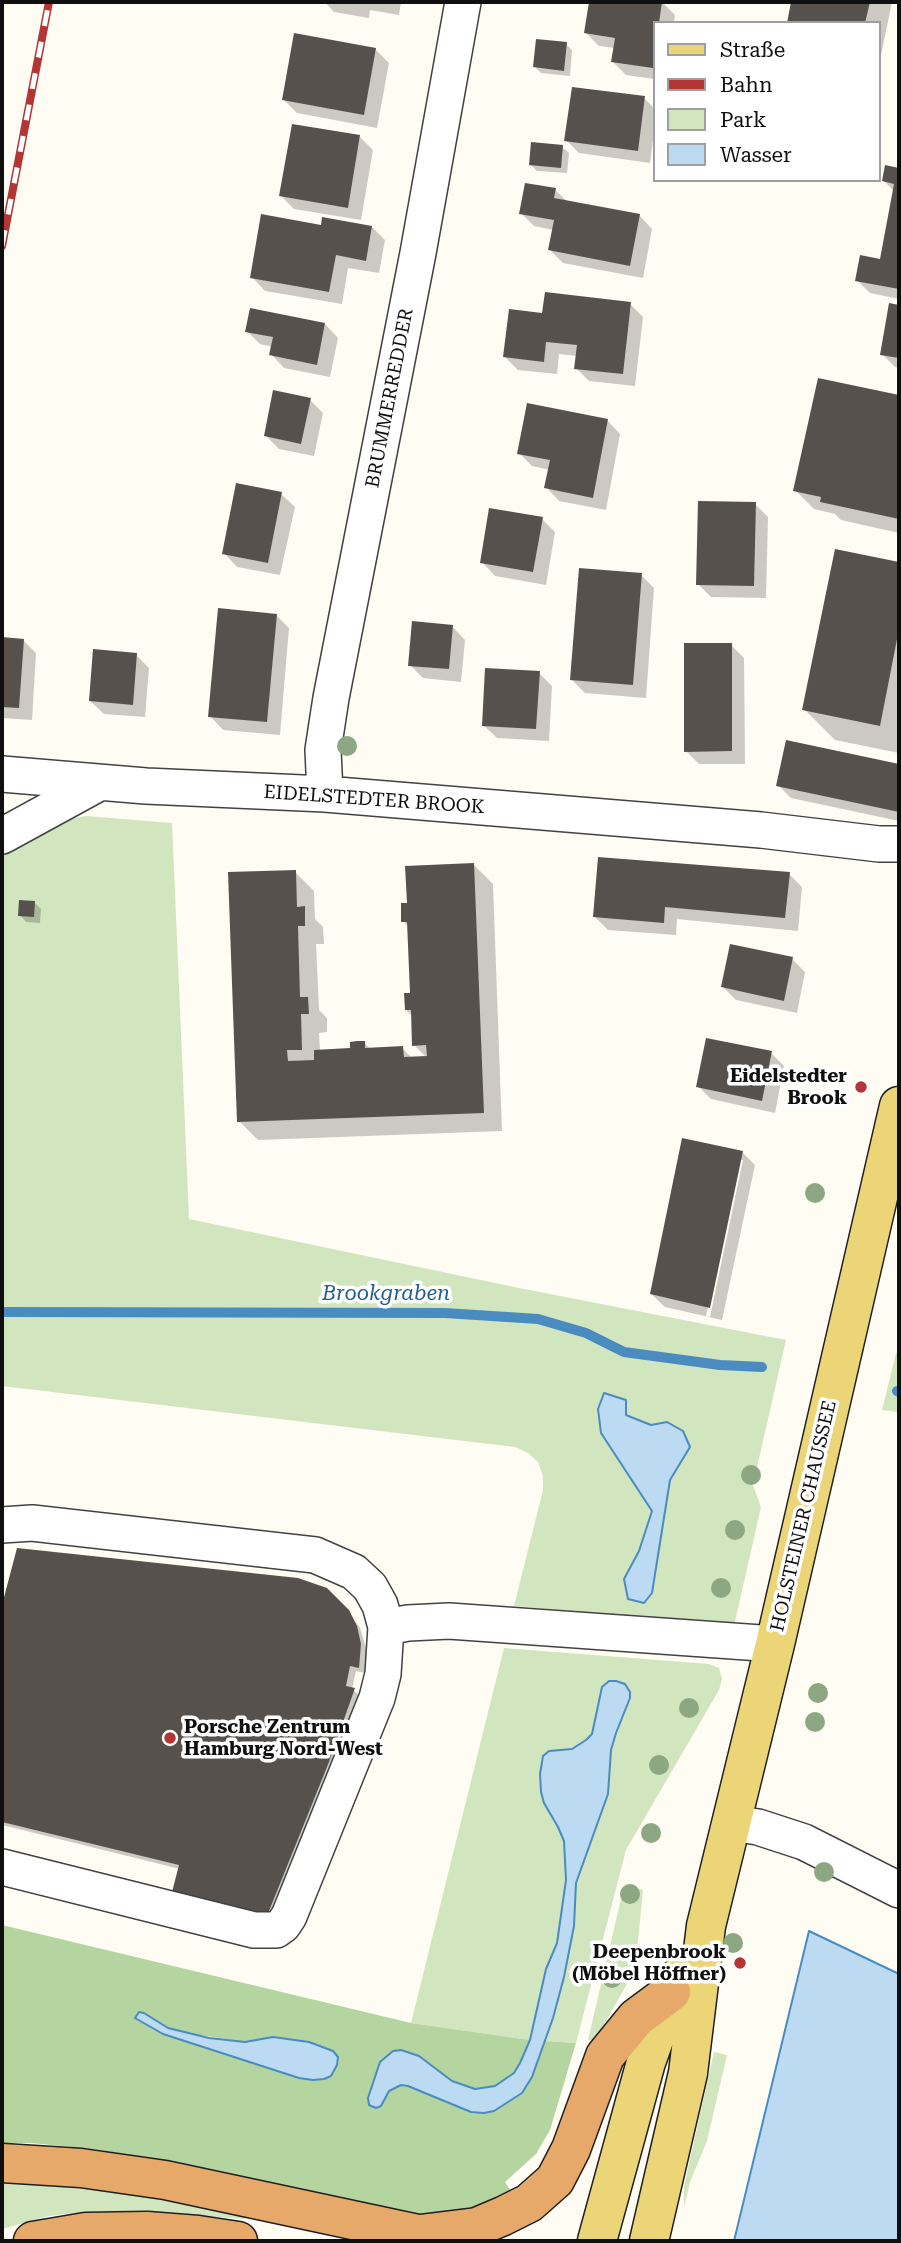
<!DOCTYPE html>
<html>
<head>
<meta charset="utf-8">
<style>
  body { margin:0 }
  #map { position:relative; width:901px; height:2243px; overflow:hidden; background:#fefcf3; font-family:"Roboto Serif",serif }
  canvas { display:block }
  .frame { position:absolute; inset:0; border:4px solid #0f0f0f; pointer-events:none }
  .legend { position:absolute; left:653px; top:21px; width:228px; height:161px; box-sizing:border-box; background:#fff; border:2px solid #9f9f9f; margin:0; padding:9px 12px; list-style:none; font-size:21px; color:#0f0f0f }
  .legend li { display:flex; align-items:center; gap:14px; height:35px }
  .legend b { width:35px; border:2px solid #9f9f9f }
</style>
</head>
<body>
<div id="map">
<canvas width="901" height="2243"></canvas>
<div class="frame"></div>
<ul class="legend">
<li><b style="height:9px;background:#ebd576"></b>Straße</li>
<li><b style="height:9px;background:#b33534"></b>Bahn</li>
<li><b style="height:19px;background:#d1e6bf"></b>Park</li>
<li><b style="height:19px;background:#bcdaf1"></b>Wasser</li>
</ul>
</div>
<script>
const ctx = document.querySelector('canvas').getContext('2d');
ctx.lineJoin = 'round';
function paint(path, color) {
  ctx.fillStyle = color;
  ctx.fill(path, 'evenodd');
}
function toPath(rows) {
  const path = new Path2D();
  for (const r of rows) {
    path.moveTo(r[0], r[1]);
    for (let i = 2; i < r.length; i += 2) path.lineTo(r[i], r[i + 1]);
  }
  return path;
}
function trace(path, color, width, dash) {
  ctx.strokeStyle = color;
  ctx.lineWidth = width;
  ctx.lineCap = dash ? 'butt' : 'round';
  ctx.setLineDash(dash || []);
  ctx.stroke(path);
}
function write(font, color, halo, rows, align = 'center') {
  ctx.font = font + ' "Roboto Serif",serif';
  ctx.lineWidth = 7;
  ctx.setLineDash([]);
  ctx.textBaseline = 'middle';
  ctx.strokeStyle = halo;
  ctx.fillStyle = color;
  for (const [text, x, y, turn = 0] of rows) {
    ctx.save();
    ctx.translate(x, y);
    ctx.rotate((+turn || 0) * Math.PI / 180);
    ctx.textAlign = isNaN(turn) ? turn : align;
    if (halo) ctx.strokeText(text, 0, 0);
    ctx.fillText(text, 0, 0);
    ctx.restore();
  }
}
const green = toPath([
  [86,816,172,823,189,1219,519,1288,786,1340,753,1485,761,1507,734,1626,514,1606,543,1490,543,1476,538,1462,528,1453,515,1447,2,1386,2,849,60,821],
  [615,1396,625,1400,625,1415,651,1425,667,1423,683,1431,690,1447,670,1480,652,1593,624,1579,639,1551,652,1511,643,1495],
  [896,1353,899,1354,899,1412,882,1410],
  [504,1648,709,1664,719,1668,722,1679,719,1690,626,1850,576,2043,544,2041,553,2018,574,1926,576,1883,608,1794,611,1750,616,1733,602,1687,592,1734,586,1740,572,1749,549,1751,544,1803,558,1827,564,1841,566,1880,557,1943,546,1969,530,2040,411,2023],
  [624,1886,643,1890,637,1951,633,1969,627,1984,602,2028,598,2040,588,2040],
  [714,2052,727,2055,707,2141,690,2182,684,2207,684,2186],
  [2,2178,138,2193,246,2215,245,2219,137,2211,86,2212,49,2216,2,2229]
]);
const forest = toPath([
  [2,1925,411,2023,530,2040,520,2063,514,2073,495,2086,484,2089,475,2089,452,2081,419,2056,401,2050,393,2051,381,2106,389,2091,400,2085,408,2086,471,2112,532,2077,544,2041,576,2043,550,2130,536,2154,505,2182,513,2194,482,2208,422,2219,142,2157,93,2149,31,2143,2,2143],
  [144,2013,168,2028,187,2033,245,2042,266,2038,299,2078,163,2034,152,2029]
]);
const water = toPath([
  [604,1393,626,1400,626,1415,651,1425,667,1422,683,1431,690,1447,670,1480,652,1593,644,1603,628,1599,624,1579,639,1551,652,1511,601,1433,598,1409,604,1393],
  [609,1681,616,1681,625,1684,630,1692,630,1698,616,1733,611,1750,608,1794,576,1883,574,1926,564,1977,553,2018,532,2077,522,2093,494,2111,484,2113,471,2112,408,2086,401,2085,389,2091,381,2106,376,2108,369,2105,368,2098,380,2062,393,2051,401,2050,419,2056,452,2081,475,2089,495,2086,514,2073,520,2063,530,2040,546,1969,557,1943,566,1880,564,1841,558,1827,544,1803,541,1792,540,1774,543,1756,549,1751,572,1749,586,1740,592,1734,602,1687,609,1681],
  [809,1931,899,1974,899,2241,734,2241,809,1931],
  [139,2012,144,2013,168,2028,209,2038,245,2042,273,2037,309,2042,333,2051,338,2057,337,2065,331,2076,324,2079,313,2080,299,2078,163,2034,135,2018,139,2012]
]);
const shadow = toPath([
  [325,2,401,2,399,15,370,10,369,18,334,12],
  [591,2,662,2,675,15,674,23,654,23,654,79,626,75,613,62,615,48,599,46,586,33],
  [793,2,892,2,878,70,878,23,789,23],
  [566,44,572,50,570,76,541,73,535,67],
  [376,50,389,63,377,128,297,113,283,99],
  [644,98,654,108,654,133,650,163,579,153,566,140],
  [360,137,373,150,361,220,294,209,281,196],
  [562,147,569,153,567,173,537,171,531,165],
  [887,167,899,170,899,299,870,293,857,280,881,261,895,192,884,181],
  [555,190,568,202,639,215,652,229,643,278,563,263,550,250,553,230,534,226,521,213],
  [322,227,372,227,385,240,379,273,348,268,342,304,265,291,252,277],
  [630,304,643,317,635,386,589,381,576,368,577,356,559,354,557,374,518,370,505,357,544,315],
  [890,305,899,306,899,368,895,367,882,354],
  [325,324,338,338,330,377,284,368,271,354,273,347,260,344,247,331],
  [819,380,899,397,899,533,841,520,835,514,814,509,795,490],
  [310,400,323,413,314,456,279,449,266,436],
  [607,420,620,434,606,510,559,501,546,487,550,470,532,466,519,453],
  [281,494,295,507,280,575,237,567,224,553],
  [755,504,768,517,766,598,711,597,698,584],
  [542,519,555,532,546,585,495,576,482,562],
  [836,551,899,564,899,753,835,740,804,709],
  [641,575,654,588,646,698,585,693,572,680],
  [276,615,289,628,280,735,223,730,210,716],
  [452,626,465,640,461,682,423,678,410,665],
  [2,639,23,640,36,653,32,720,2,718],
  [731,645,744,658,745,764,699,764,686,751],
  [136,655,149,668,145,717,104,714,90,701],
  [539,673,552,686,549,741,497,738,483,725],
  [787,742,899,766,899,821,791,798,778,785],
  [474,865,493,884,502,1131,258,1140,239,1121,295,872,314,891,315,919,323,927,324,944,316,944,319,1010,327,1018,327,1032,319,1033,320,1051,352,1050,364,1043,371,1049,402,1048,413,1059,427,1058,414,1045,412,1016,406,1010,412,994,409,927,403,921,408,905],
  [789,874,802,887,798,931,677,919,676,935,608,930,595,917],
  [35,903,41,909,40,923,26,922,20,915],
  [792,959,805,972,797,1013,736,1000,723,987],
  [771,1053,784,1066,775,1113,711,1099,698,1086],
  [742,1152,755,1165,722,1320,665,1307,651,1294],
  [739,1160,743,1160,710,1317,706,1316],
  [344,1606,360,1628,367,1651,365,1673,356,1671,352,1689,360,1696,273,1921,180,1869,2,1825,2,1607]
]);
const stream = toPath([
  [2,1312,445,1313,538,1319,586,1333,624,1352,720,1365,762,1367],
  [897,1391,899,1392]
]);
const building = toPath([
  [589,2,662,2,659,23,654,23,653,68,611,62,615,38,584,33],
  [791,2,870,2,865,23,787,23],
  [294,33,376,48,364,115,282,100],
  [536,39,567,42,564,71,533,67],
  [572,87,645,96,638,151,564,141],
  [292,124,360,135,348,208,279,196],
  [531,142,563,145,561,168,529,165],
  [885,165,899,168,899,289,855,281,860,255,880,259,894,184,882,181],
  [525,183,556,188,554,198,640,214,630,266,548,250,554,220,519,214],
  [261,214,321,225,322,217,372,226,366,261,336,255,329,292,250,278],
  [545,292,631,302,623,374,574,369,577,345,546,342,544,362,503,357,509,309,542,313],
  [889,303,899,305,899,358,880,355],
  [250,308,325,323,317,365,269,355,273,337,245,332],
  [818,378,899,395,899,519,820,502,821,497,793,491],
  [273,390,311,398,301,444,264,436],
  [527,403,608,419,593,498,544,488,550,460,517,454],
  [236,483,282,492,268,563,222,554],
  [698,501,756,502,754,586,696,585],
  [489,508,543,517,533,572,480,563],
  [835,549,899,562,899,629,880,726,802,710],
  [579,568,642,573,633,685,570,680],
  [218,608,277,614,267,722,208,717],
  [412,621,453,625,449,669,408,666],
  [2,637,24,639,19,708,2,707],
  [684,643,732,643,732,751,684,752],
  [93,649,137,653,133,705,89,701],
  [485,668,540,671,536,729,482,726],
  [786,740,899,764,899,812,776,786],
  [598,857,790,872,785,918,665,907,664,923,593,917],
  [474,863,484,1113,237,1122,228,872,296,870,297,907,305,906,305,926,298,926,300,997,308,997,309,1014,301,1014,302,1050,287,1050,288,1061,314,1060,314,1050,350,1048,350,1042,357,1041,365,1041,365,1048,403,1046,404,1057,427,1056,426,1045,412,1046,411,1010,405,1010,404,993,410,993,407,922,401,922,401,903,407,903,405,866],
  [19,900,35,901,34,917,18,916],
  [730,944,793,957,784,1001,721,987],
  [706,1038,772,1051,762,1101,696,1087],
  [682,1138,743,1151,710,1308,650,1294],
  [17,1548,298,1578,327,1588,349,1610,357,1626,361,1644,359,1668,350,1666,346,1686,355,1688,329,1762,267,1916,172,1892,179,1865,2,1822,2,1605]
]);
const minor = toPath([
  [2,774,146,786,325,794,761,830,879,844,899,844],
  [325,794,323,750,331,698,418,253,463,2],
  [2,836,99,783],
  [2,1525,32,1523,315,1555,354,1572,370,1587,380,1605,386,1627,383,1674,377,1698,289,1916,283,1925,276,1930,254,1930,2,1867],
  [386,1627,408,1623,449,1621,775,1644],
  [731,1823,758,1827,804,1842,899,1890]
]);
const major = toPath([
  [597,2241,646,2062,671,1992,679,1977],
  [649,2241,688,2073,706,1926,775,1644,899,1106]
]);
const highway = toPath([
  [2,2163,81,2168,165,2180,451,2241],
  [420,2234,477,2227,503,2216,529,2203,555,2180,571,2149,605,2056,636,2018,671,1992],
  [33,2241,86,2232,147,2231,198,2235,238,2241]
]);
const rail = toPath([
  [2,246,49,2]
]);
const trees = [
  [347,746],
  [815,1193],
  [751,1475],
  [735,1530],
  [721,1588],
  [818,1693],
  [689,1708],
  [815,1722],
  [659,1765],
  [651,1833],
  [824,1872],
  [630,1894],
  [733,1943],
  [612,1978]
];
const markers = [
  [861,1087,7,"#b33534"],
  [170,1738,7,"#b33534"],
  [740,1963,7,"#b33534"]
];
const streetNames = [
  ["BRUMMERREDDER",390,398,-79],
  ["EIDELSTEDTER BROOK",374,800,4],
  ["HOLSTEINER CHAUSSEE",804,1516,-77]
];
const poiNames = [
  ["Eidelstedter",847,1076],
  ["Brook",847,1098],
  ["Porsche Zentrum",184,1727,"left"],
  ["Hamburg Nord-West",184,1749,"left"],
  ["Deepenbrook",726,1952],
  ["(Möbel Höffner)",726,1974]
];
const waterNames = [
  ["Brookgraben",386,1294]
];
paint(green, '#d1e6bf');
paint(forest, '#b5d5a0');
paint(water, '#bcdaf1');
trace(water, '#4a8bc0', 2);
paint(shadow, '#0003');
trace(stream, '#4a8bc0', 10);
paint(building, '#57514d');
trace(minor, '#424242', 38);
trace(major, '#202020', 41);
trace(highway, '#202020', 41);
trace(minor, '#fff', 35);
trace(major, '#ebd576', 38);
trace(highway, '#e6a969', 38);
trace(rail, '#b33534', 8);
trace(rail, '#fff', 5, [16]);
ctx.fillStyle = '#8ca782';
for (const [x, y] of trees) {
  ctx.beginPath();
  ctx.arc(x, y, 10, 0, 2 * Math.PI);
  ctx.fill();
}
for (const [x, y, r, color] of markers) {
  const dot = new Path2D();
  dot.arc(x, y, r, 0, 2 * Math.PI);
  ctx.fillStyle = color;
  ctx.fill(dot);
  trace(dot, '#fff', 2.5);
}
write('19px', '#0f0f0f', '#fff', streetNames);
write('bold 19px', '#0f0f0f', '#fff', poiNames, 'right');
write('italic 21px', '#245e96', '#fff', waterNames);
</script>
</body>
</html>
